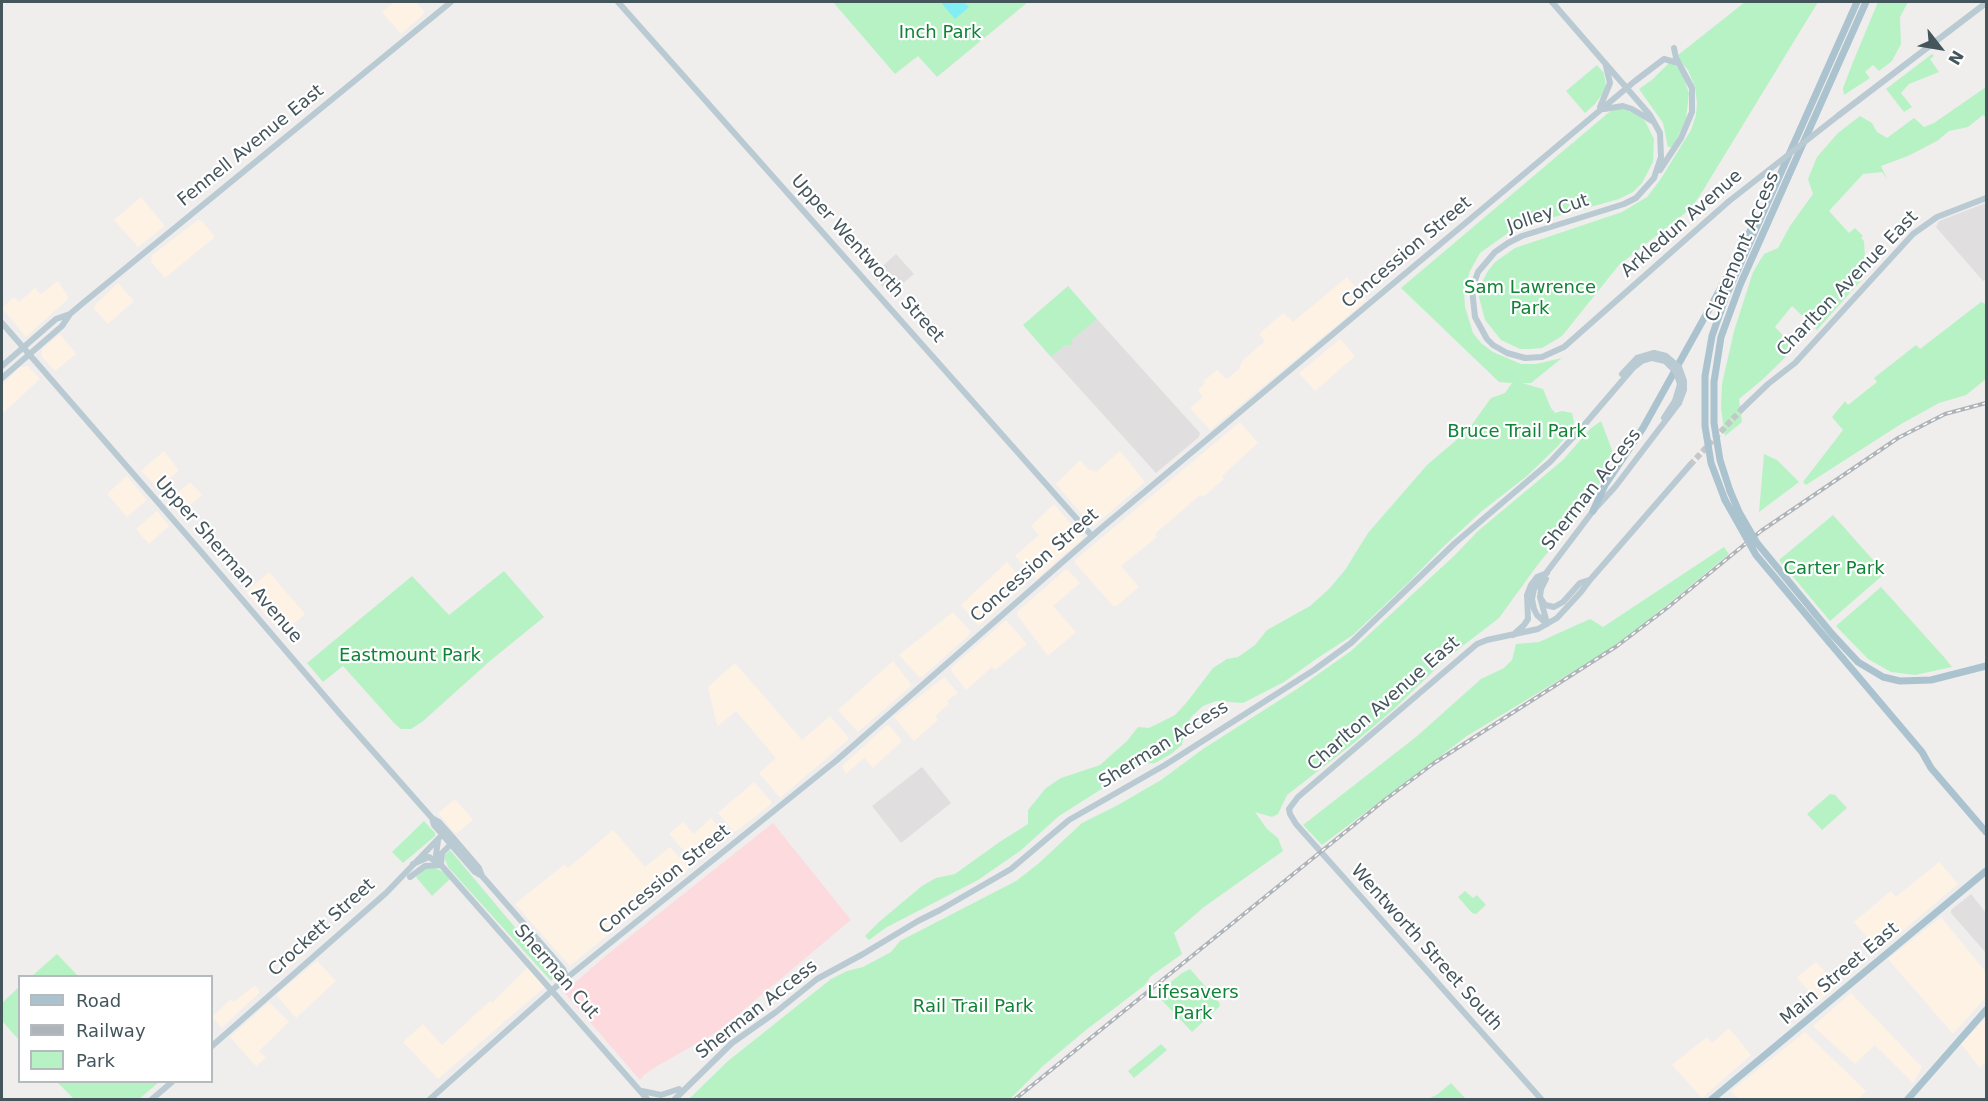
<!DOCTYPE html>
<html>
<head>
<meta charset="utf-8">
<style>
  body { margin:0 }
  #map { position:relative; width:1988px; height:1101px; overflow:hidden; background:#f0eded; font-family:"DejaVu Sans",sans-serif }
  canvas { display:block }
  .frame { position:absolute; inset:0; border:3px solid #44555c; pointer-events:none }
  .legend { position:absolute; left:18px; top:975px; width:195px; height:108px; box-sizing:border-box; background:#fff; border:2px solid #b4bbbe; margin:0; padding:8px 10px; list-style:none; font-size:18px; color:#44555c }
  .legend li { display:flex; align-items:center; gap:12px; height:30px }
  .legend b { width:30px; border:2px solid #b4bbbe }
  .north { position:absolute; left:1910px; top:18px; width:60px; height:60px; -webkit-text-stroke:4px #fff; paint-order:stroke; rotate:121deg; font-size:16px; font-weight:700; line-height:24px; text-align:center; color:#44555c }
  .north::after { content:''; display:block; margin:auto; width:21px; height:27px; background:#44555c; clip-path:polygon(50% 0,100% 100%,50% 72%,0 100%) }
</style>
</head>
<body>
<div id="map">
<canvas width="1988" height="1101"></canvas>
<div class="frame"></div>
<ul class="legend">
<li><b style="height:8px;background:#aac3cf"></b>Road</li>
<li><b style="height:8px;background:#afb4b8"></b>Railway</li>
<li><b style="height:16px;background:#b7f2c4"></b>Park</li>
</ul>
<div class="north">N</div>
</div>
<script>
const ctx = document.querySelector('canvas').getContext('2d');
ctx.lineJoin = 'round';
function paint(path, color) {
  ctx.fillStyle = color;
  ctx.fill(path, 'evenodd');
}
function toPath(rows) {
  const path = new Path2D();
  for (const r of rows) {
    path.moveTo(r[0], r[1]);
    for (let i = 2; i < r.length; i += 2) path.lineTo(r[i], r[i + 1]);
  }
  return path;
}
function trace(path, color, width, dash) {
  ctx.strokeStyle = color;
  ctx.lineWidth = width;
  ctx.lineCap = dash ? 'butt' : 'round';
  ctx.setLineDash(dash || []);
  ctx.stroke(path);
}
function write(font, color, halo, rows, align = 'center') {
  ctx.font = font + ' "DejaVu Sans",sans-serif';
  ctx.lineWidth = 4.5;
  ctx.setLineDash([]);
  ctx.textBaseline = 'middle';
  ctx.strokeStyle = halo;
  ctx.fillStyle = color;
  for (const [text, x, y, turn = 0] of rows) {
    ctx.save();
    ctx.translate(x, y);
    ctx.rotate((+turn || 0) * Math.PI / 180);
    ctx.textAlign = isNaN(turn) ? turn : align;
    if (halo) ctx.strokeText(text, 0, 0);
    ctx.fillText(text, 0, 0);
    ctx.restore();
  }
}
const commercial = toPath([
  [394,2,416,2,424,11,424,14,401,34,382,12],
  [141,197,165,226,138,247,114,220],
  [198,220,202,221,215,237,165,278,151,262,152,255],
  [1347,277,1367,300,1210,430,1190,408,1203,397,1198,390,1205,383,1204,381,1217,370,1227,379,1238,370,1243,360,1265,341,1259,334,1283,313,1293,322],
  [58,281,69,298,26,337,2,308,14,297,19,302,35,288,41,294],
  [118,283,134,301,108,324,94,309,94,306],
  [60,334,76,354,55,371,42,357,42,349],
  [1340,339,1355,356,1315,391,1299,373],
  [28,366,40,379,2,414,2,385,20,367],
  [1240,422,1258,443,1222,476,1224,479,1203,497,1200,495,1155,534,1157,537,1121,566,1139,587,1117,606,1113,606,1075,563,1075,560],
  [164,451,179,470,159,489,141,471],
  [1120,451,1145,482,1094,526,1092,526,1056,484,1080,460,1088,469,1096,472],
  [127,476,147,500,127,517,107,494],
  [190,482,202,495,179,514,168,501],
  [1054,504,1083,538,1036,579,1015,556,1039,535,1031,526],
  [157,511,169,526,149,544,136,529],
  [1007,562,1025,583,1025,585,980,625,977,624,961,605],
  [1065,570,1068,570,1080,583,1053,606,1076,632,1048,656,1018,616,1017,612],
  [269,572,305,614,284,632,280,631,246,592],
  [953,612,970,631,970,634,922,677,919,677,899,655],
  [1006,620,1027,644,995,670,992,667,966,690,952,672,951,668],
  [893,661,910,683,911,686,859,731,857,731,838,710],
  [735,663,802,740,830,716,848,737,848,740,780,798,759,773,776,758,736,711,718,726,716,720,708,687],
  [943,678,945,678,958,693,947,701,949,704,935,716,938,720,914,741,894,717],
  [887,725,890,726,902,741,873,768,864,758,846,774,842,766],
  [754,782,771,801,771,804,737,831,734,832,718,813],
  [455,799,473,820,457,833,454,832,438,813],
  [711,818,727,838,695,863,669,834,683,822,694,834],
  [613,830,645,867,670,847,688,867,688,870,571,965,569,965,515,904,565,864,568,868],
  [1939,862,1958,884,1879,951,1854,922,1891,891,1896,897],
  [1941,917,1986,972,1986,997,1953,1034,1888,959],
  [299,939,309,950,288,968,279,958],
  [317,961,336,981,296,1018,276,995],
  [1816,962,1838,985,1818,1002,1797,977],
  [528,967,545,987,438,1079,403,1042,423,1024,442,1045,490,1001,493,1002],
  [255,985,260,992,222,1028,212,1017,231,999,234,1002],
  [1851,993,1922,1067,1913,1083,1875,1045,1855,1064,1813,1026],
  [269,1002,289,1022,259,1051,266,1058,256,1066,230,1037],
  [1986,1018,1986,1062,1980,1068,1961,1044],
  [1729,1028,1751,1055,1702,1098,1672,1065,1707,1037,1712,1043],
  [1805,1032,1866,1091,1858,1099,1739,1099,1731,1091]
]);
const education = toPath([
  [1986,203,1986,280,1983,281,1936,227,1939,221],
  [896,254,914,274,890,294,872,276],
  [1097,319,1200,433,1199,437,1156,473,1051,357],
  [922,767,951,803,901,843,872,806],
  [1971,894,1986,913,1986,953,1951,913,1951,910]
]);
const medical = toPath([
  [773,823,851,920,717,1032,657,1066,644,1075,640,1080,564,992,608,954]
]);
const green = toPath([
  [833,2,1028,2,937,77,918,56,895,74],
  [1745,2,1818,2,1699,197,1689,210,1619,265,1562,336,1542,348,1530,349,1520,349,1501,340,1485,320,1479,297,1481,284,1488,271,1495,262,1515,248,1622,212,1647,197,1660,180,1691,130,1696,115,1697,103,1695,87,1688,70,1678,59,1678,55],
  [1878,2,1908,2,1900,17,1901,44,1892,61,1879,71,1873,65,1865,72,1870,78,1844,95,1843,88,1853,62],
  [1932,54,1934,56,1930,59,1939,72,1909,84,1901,93,1912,107,1904,112,1886,89],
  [1670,62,1676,66,1682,73,1689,93,1686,119,1673,147,1668,147,1663,123,1639,89,1653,79],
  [1597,65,1604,73,1606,86,1604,92,1595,104,1585,113,1566,91],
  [1986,87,1986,118,1983,115,1968,127,1949,131,1937,141,1908,156,1881,166,1887,179,1882,172,1863,174,1829,211,1849,233,1855,228,1863,236,1861,238,1864,241,1866,275,1817,330,1792,306,1775,327,1795,348,1762,380,1739,399,1742,422,1725,436,1721,408,1722,384,1734,331,1753,272,1764,254,1778,248,1790,226,1813,194,1808,179,1817,157,1838,133,1860,116,1872,123,1877,132,1887,138,1914,118,1924,127,1934,123],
  [1614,108,1621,108,1636,114,1645,121,1654,139,1653,162,1642,183,1633,192,1619,199,1515,228,1480,253,1470,271,1464,290,1465,307,1473,333,1481,343,1493,352,1521,364,1536,364,1562,358,1531,383,1522,383,1543,389,1551,408,1555,413,1562,411,1572,413,1574,422,1570,432,1557,447,1527,476,1482,511,1443,547,1409,582,1353,635,1316,659,1284,682,1243,703,1216,701,1203,706,1191,717,1185,729,1182,745,1171,754,1155,763,1141,764,1059,816,1020,851,978,880,887,927,869,940,865,936,880,921,922,886,936,878,955,874,1001,841,1028,824,1028,810,1046,788,1061,778,1100,765,1127,741,1138,727,1149,728,1175,715,1187,702,1213,668,1227,659,1238,657,1255,645,1267,630,1310,606,1329,589,1345,570,1368,533,1427,465,1468,430,1491,398,1505,393,1512,383,1499,382,1401,288],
  [1068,286,1097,319,1072,340,1071,345,1066,345,1051,357,1023,325],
  [1981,302,1986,304,1986,379,1966,395,1939,403,1901,424,1806,485,1803,482,1843,430,1832,417,1845,401,1848,405,1877,382,1874,378,1916,345,1920,349],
  [1601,421,1614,455,1593,496,1536,567,1499,618,1447,658,1393,710,1354,743,1287,795,1278,814,1272,817,1255,812,1267,829,1278,838,1283,851,1204,907,1174,933,1182,954,1151,976,1145,985,1086,1030,1043,1066,1010,1099,689,1099,728,1061,831,979,847,971,863,967,891,952,900,941,1016,881,1038,864,1082,823,1118,805,1161,780,1203,749,1297,689,1351,651,1455,555,1478,531,1563,460,1590,429],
  [1764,454,1777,460,1799,482,1759,512],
  [1833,515,1882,570,1883,575,1830,621,1779,560],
  [1724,547,1729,554,1641,626,1605,652,1467,736,1322,845,1303,825,1416,737,1481,679,1504,668,1512,660,1516,644,1539,642,1590,619,1603,627],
  [504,571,544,617,490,661,422,722,411,729,401,729,394,723,343,666,323,682,307,663,412,576,449,615],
  [1881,587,1944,657,1952,667,1915,675,1891,672,1868,659,1836,626],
  [1830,794,1835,795,1847,808,1822,830,1807,814],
  [424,821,435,833,435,836,403,863,392,852],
  [450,850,556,976,551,981,448,867,444,856],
  [434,867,443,872,450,879,432,896,416,877,424,868],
  [1465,891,1473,898,1477,895,1486,905,1476,914,1472,913,1458,897],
  [57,954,78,976,32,976],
  [1190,969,1219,1002,1220,1006,1192,1032,1156,994,1182,973],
  [19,987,19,1040,2,1021,2,1003],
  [1161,1044,1167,1050,1134,1078,1128,1071],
  [57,1082,159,1082,138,1100,74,1099],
  [1451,1083,1466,1099,1428,1099,1438,1094]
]);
const water = toPath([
  [944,2,964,2,969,7,955,19,942,4]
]);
const secondaryTunnel = toPath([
  [1690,465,1742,409]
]);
const secondary = toPath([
  [618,2,1092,536],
  [1552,2,1650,115,1660,133,1661,157,1654,178,1636,198,1624,204,1522,236,1508,243,1495,252,1478,272,1472,289,1475,317,1487,339,1493,345,1507,353,1525,358,1542,357,1564,347,1728,202],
  [1600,107,1610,83,1606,66],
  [1604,109,1623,106,1632,109,1652,121],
  [1839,115,1986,3],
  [1660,170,1681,138,1692,112,1692,88,1676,58,1674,48],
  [2,323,203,554,340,714,432,818,439,822,455,840,479,868,482,876],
  [2,366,56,319,70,314],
  [1622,374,1637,358,1654,353],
  [2,378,62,326,70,314,83,303,451,2],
  [1742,409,1768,384,1795,363,1913,234,1937,217,1986,198],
  [1664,418,1675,401],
  [1546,579,1541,589,1540,597,1547,623],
  [1540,597,1545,605,1554,607,1563,602,1580,583,1589,580],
  [1547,624,1537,615,1534,609,1532,599,1534,589,1593,511,1615,487,1679,403],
  [1513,635,1524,625,1528,619,1527,595,1531,585,1537,577,1547,573],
  [432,818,434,825,475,872,482,876,552,956,563,969,567,978],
  [438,840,436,855,439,861],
  [413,864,429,857,441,865,648,1100],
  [441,864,442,853,452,843],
  [410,877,425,866,440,865],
  [558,985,837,760,1099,530,1635,81,1664,59,1678,63],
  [212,1046,386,893,439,838],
  [642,1091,661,1095,679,1089],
  [151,1100,172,1082],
  [429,1100,547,995],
  [674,1100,732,1043,776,1012,817,979,863,954,918,921,940,910,1011,869,1069,820,1165,765,1314,670,1351,643,1455,543,1550,462,1579,431,1633,368,1642,361,1652,358],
  [1542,1100,1296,824,1290,814,1289,809,1298,797,1477,644,1487,640,1538,629,1557,618,1581,592,1590,580,1690,465]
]);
const primary = toPath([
  [1730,491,1720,460,1714,423,1714,382,1721,337,1740,285,1866,2],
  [1725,500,1711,463,1705,426,1705,376,1712,336,1726,296,1857,2],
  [1593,511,1605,485,1643,428,1732,268,1752,227],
  [1832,634,1858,662,1883,677,1900,681,1931,680,1986,666],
  [1829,642,1922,752,1931,768,1986,832],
  [1711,1100,1986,871],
  [1907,1100,1986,1010]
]);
const rail = toPath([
  [1014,1100,1386,799,1434,763,1617,646,1667,608,1761,531,1898,438,1945,414,1986,403]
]);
const secondaryBridge = toPath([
  [1728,202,1839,115],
  [1654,353,1666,356,1679,367,1684,381,1684,390,1679,403],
  [1652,358,1665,361,1676,372,1680,384,1675,401],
  [547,995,558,985]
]);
const primaryBridge = toPath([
  [1730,491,1739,512,1757,543,1832,634],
  [1725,500,1756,555,1829,642]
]);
const parkNames = [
  ["Inch Park",940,33],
  ["Sam Lawrence",1530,288],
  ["Park",1530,309],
  ["Bruce Trail Park",1517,432],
  ["Carter Park",1834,569],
  ["Eastmount Park",410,656],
  ["Lifesavers",1193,993],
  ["Park",1193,1014],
  ["Rail Trail Park",973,1007]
];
const streetNames = [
  ["Fennell Avenue East",251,146,-39],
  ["Jolley Cut",1548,214,-19],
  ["Arkledun Avenue",1682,224,-41],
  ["Claremont Access",1743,247,-67],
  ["Concession Street",1407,253,-40],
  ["Upper Wentworth Street",867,259,48],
  ["Charlton Avenue East",1848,284,-46],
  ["Sherman Access",1592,490,-52],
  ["Upper Sherman Avenue",228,560,49],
  ["Concession Street",1035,566,-41],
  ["Charlton Avenue East",1384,704,-41],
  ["Sherman Access",1164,745,-32],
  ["Concession Street",665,880,-39],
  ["Crockett Street",322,928,-42],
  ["Wentworth Street South",1426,948,48],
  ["Sherman Cut",556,972,49],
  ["Main Street East",1840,974,-40],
  ["Sherman Access",757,1010,-38]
];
paint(commercial, '#fdf2e4');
paint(education, '#e1dee0');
paint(medical, '#fddadd');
paint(green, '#b7f2c4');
paint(water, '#80eef3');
trace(secondaryTunnel, '#c5c7c9', 6, [6, 3]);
trace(secondary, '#b9cad3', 6);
trace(primary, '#aac3cf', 7);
trace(rail, '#afb4b8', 4);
trace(rail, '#fff', 1.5, [4.5]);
trace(secondaryBridge, '#b9cad3', 6);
trace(primaryBridge, '#aac3cf', 7);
write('18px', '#0f8336', '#fff', parkNames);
write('18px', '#44555c', '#fff', streetNames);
</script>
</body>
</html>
